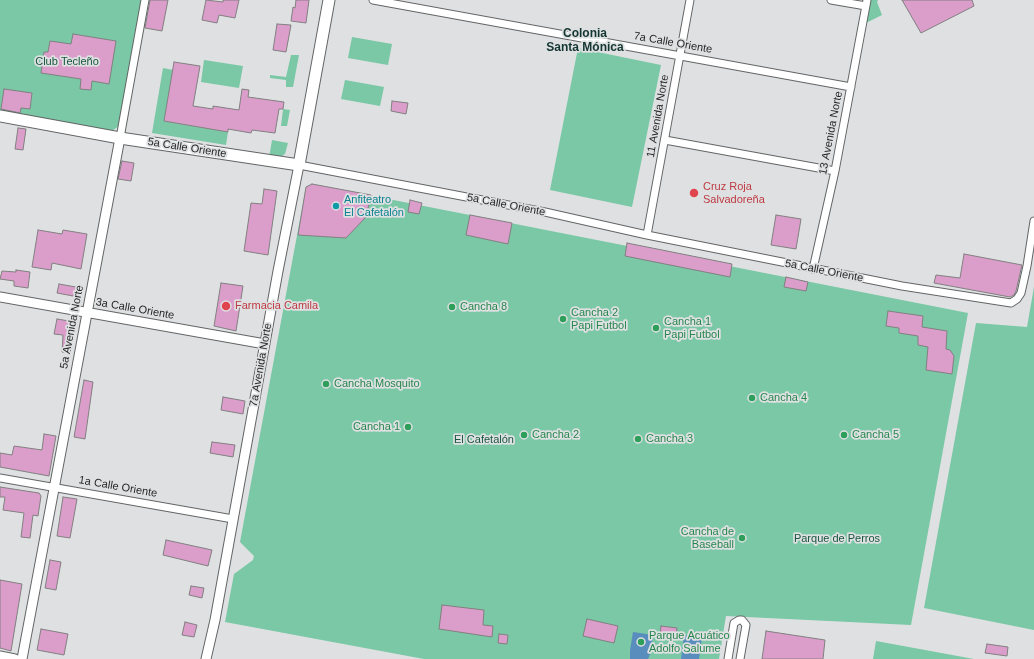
<!DOCTYPE html>
<html>
<head>
<meta charset="utf-8">
<style>
  body { margin:0 }
  canvas { display:block; background:#dee0e2 }
</style>
</head>
<body>
<canvas width="1034" height="659"></canvas>
<script>
const ctx = document.querySelector('canvas').getContext('2d');
ctx.lineJoin = 'round';
function paint(path, color) {
  ctx.fillStyle = color;
  ctx.fill(path, 'evenodd');
}
function toPath(rows) {
  const path = new Path2D();
  for (const r of rows) {
    path.moveTo(r[0], r[1]);
    for (let i = 2; i < r.length; i += 2) path.lineTo(r[i], r[i + 1]);
  }
  return path;
}
function trace(path, color, width, dash) {
  ctx.strokeStyle = color;
  ctx.lineWidth = width;
  ctx.lineCap = dash ? 'butt' : 'round';
  ctx.setLineDash(dash || []);
  ctx.stroke(path);
}
function write(font, color, halo, rows, align = 'center') {
  ctx.font = font + ' Helvetica,sans-serif';
  ctx.lineWidth = 3.5;
  ctx.setLineDash([]);
  ctx.textBaseline = 'middle';
  ctx.strokeStyle = halo;
  ctx.fillStyle = color;
  for (const [text, x, y, turn = 0] of rows) {
    ctx.save();
    ctx.translate(x, y);
    ctx.rotate((+turn || 0) * Math.PI / 180);
    ctx.textAlign = isNaN(turn) ? turn : align;
    if (halo) ctx.strokeText(text, 0, 0);
    ctx.fillText(text, 0, 0);
    ctx.restore();
  }
}
const green = toPath([
  [0,0,142,0,119,126,109,133,0,114],
  [869,0,878,0,877,2,882,15,864,24],
  [352,37,392,44,388,65,348,58],
  [578,48,661,65,632,207,550,190],
  [291,55,299,55,293,87,286,87,286,80,270,78,270,75,286,77],
  [204,60,243,66,239,88,201,82],
  [163,68,173,70,164,121,228,132,226,145,152,133],
  [345,80,384,87,380,106,341,99],
  [283,109,290,110,287,126,281,126],
  [272,140,288,143,285,154,279,158,269,158],
  [312,184,968,313,911,625,726,616,719,659,424,659,225,622,234,574,253,560,254,556,240,542,306,187],
  [1034,287,1034,630,924,608,976,323,1027,327],
  [876,641,974,659,873,659]
]);
const water = toPath([
  [633,632,653,635,651,652,648,659,630,659,630,650],
  [684,635,702,637,699,659,681,659]
]);
const building = toPath([
  [150,0,168,0,162,31,145,28,150,0],
  [206,0,223,2,223,0,239,0,235,18,219,15,217,23,202,20,206,0],
  [296,0,309,0,306,23,291,21,293,7,295,8,296,0],
  [902,0,972,0,974,6,921,33,902,0],
  [277,24,291,25,286,52,273,50,277,24],
  [73,34,116,41,109,84,92,81,91,90,80,89,81,79,41,73,44,52,48,52,50,41,71,44,73,34],
  [174,62,200,66,193,106,213,109,213,106,239,110,242,89,249,90,248,97,284,102,283,109,279,109,275,133,252,130,251,133,228,129,228,132,164,121,174,62],
  [4,89,32,93,30,109,21,108,20,113,1,109,4,89],
  [392,101,408,103,406,114,391,111,392,101],
  [18,128,26,129,23,150,15,149,18,128],
  [122,161,134,163,131,181,118,179,122,161],
  [312,184,371,195,366,217,346,238,298,235,306,187,312,184],
  [264,189,277,191,268,255,244,251,251,203,262,204,264,189],
  [410,200,422,203,419,214,408,212,410,200],
  [470,215,512,223,508,244,466,235,470,215],
  [776,215,801,219,796,249,771,245,776,215],
  [38,230,62,234,63,230,87,234,81,269,52,263,51,270,32,267,38,230],
  [627,243,732,264,730,277,625,256,627,243],
  [964,254,1022,265,1016,291,1014,295,1010,297,934,283,936,275,960,278,964,254],
  [16,270,30,272,28,288,14,286,14,281,0,279,2,271,16,272,16,270],
  [786,277,808,282,806,291,784,287,786,277],
  [221,283,243,286,236,331,214,326,221,283],
  [59,284,76,287,76,292,73,296,57,293,59,284],
  [888,311,923,316,922,327,947,331,946,349,950,350,954,356,952,374,926,370,928,347,918,345,918,336,899,333,899,328,886,326,888,311],
  [57,319,75,322,70,353,62,352,63,335,54,334,57,319],
  [84,380,93,382,85,439,74,437,84,380],
  [223,397,245,401,243,414,221,410,223,397],
  [44,434,56,436,49,476,0,467,0,453,12,455,14,446,42,450,44,434],
  [212,442,235,445,233,457,210,453,212,442],
  [0,487,39,493,41,496,38,516,33,515,30,538,21,537,24,513,3,510,5,497,0,497,0,487],
  [63,497,77,499,70,538,57,536,63,497],
  [166,540,212,550,208,566,163,555,166,540],
  [50,560,61,562,56,590,45,588,50,560],
  [0,580,22,584,11,651,0,648,0,580],
  [191,586,204,588,202,598,189,595,191,586],
  [442,605,484,610,483,625,493,626,492,637,439,629,442,605],
  [587,619,618,626,614,643,583,636,587,619],
  [185,622,197,625,194,637,182,635,185,622],
  [661,626,677,628,676,638,660,635,661,626],
  [41,629,68,634,64,655,37,650,41,629],
  [766,631,825,640,823,659,762,659,766,631],
  [499,634,508,635,507,644,498,643,499,634],
  [987,644,1008,647,1007,656,985,653,987,644]
]);
const minor = toPath([
  [373,0,851,87],
  [831,0,866,6],
  [120,138,145,0],
  [665,140,835,171],
  [299,165,545,212,647,235,902,286,1011,303,1017,299,1021,293,1027,266,1034,221],
  [647,235,690,0],
  [813,269,835,171,867,0],
  [0,478,233,519],
  [728,659,734,623,739,620,742,620,746,625,740,659]
]);
const tertiary = toPath([
  [0,297,265,344],
  [0,656,15,659],
  [22,659,120,138],
  [206,659,215,620,278,271,299,165]
]);
const secondary = toPath([
  [0,116,120,138,299,165,329,0]
]);
const markers = [
  [694,193,5,"#e0444e"],
  [336,206,4,"#0f9aa8"],
  [226,306,5,"#e0444e"],
  [452,307,4,"#2e9e5b"],
  [563,319,4,"#2e9e5b"],
  [656,328,4,"#2e9e5b"],
  [326,384,4,"#2e9e5b"],
  [752,398,4,"#2e9e5b"],
  [408,427,4,"#2e9e5b"],
  [524,435,4,"#2e9e5b"],
  [844,435,4,"#2e9e5b"],
  [638,439,4,"#2e9e5b"],
  [742,538,4,"#2e9e5b"],
  [641,642,4,"#2e9e5b"]
];
const streetNames = [
  ["7a Calle Oriente",673,43,10],
  ["11 Avenida Norte",658,116,-80],
  ["13 Avenida Norte",831,133,-79],
  ["5a Calle Oriente",187,148,9],
  ["5a Calle Oriente",506,205,11],
  ["5a Calle Oriente",824,271,11],
  ["3a Calle Oriente",135,309,10],
  ["5a Avenida Norte",72,327,-79],
  ["7a Avenida Norte",261,365,-80],
  ["1a Calle Oriente",118,487,10]
];
const parkNames = [
  ["Club Tecleño",67,62],
  ["El Cafetalón",484,440],
  ["Parque de Perros",837,539]
];
const healthNames = [
  ["Cruz Roja",703,187],
  ["Salvadoreña",703,200],
  ["Farmacia Camila",235,306]
];
const cultureNames = [
  ["Anfiteatro",344,200],
  ["El Cafetalón",344,213]
];
const leisureNames = [
  ["Cancha 8",460,307],
  ["Cancha 2",571,313],
  ["Papi Futbol",571,326],
  ["Cancha 1",664,322],
  ["Papi Futbol",664,335],
  ["Cancha Mosquito",334,384],
  ["Cancha 4",760,398],
  ["Cancha 1",400,427,"right"],
  ["Cancha 2",532,435],
  ["Cancha 5",852,435],
  ["Cancha 3",646,439],
  ["Cancha de",734,532,"right"],
  ["Baseball",734,545,"right"],
  ["Parque Acuático",649,636],
  ["Adolfo Salume",649,649]
];
const neighbourhoodNames = [
  ["Colonia",585,34],
  ["Santa Mónica",585,48]
];
paint(green, '#7ac8a5');
paint(water, '#598dbe');
paint(building, '#db9dca');
trace(building, '#828081', 1);
trace(minor, '#636566', 9);
trace(tertiary, '#636566', 11);
trace(secondary, '#636566', 13);
trace(minor, '#fff', 7);
trace(tertiary, '#fff', 9);
trace(secondary, '#fff', 11);
for (const [x, y, r, color] of markers) {
  const dot = new Path2D();
  dot.arc(x, y, r, 0, 2 * Math.PI);
  ctx.fillStyle = color;
  ctx.fill(dot);
  trace(dot, '#dee0e2', 1.5);
}
write('11px', '#262727', '#dee0e2', streetNames);
write('11px', '#19563f', '#dee0e2', parkNames);
write('11px', '#be3a42', '#dee0e2', healthNames, 'left');
write('11px', '#0d838f', '#dee0e2', cultureNames, 'left');
write('11px', '#27864d', '#dee0e2', leisureNames, 'left');
write('bold 12px', '#143631', '#dee0e2', neighbourhoodNames);
</script>
</body>
</html>
